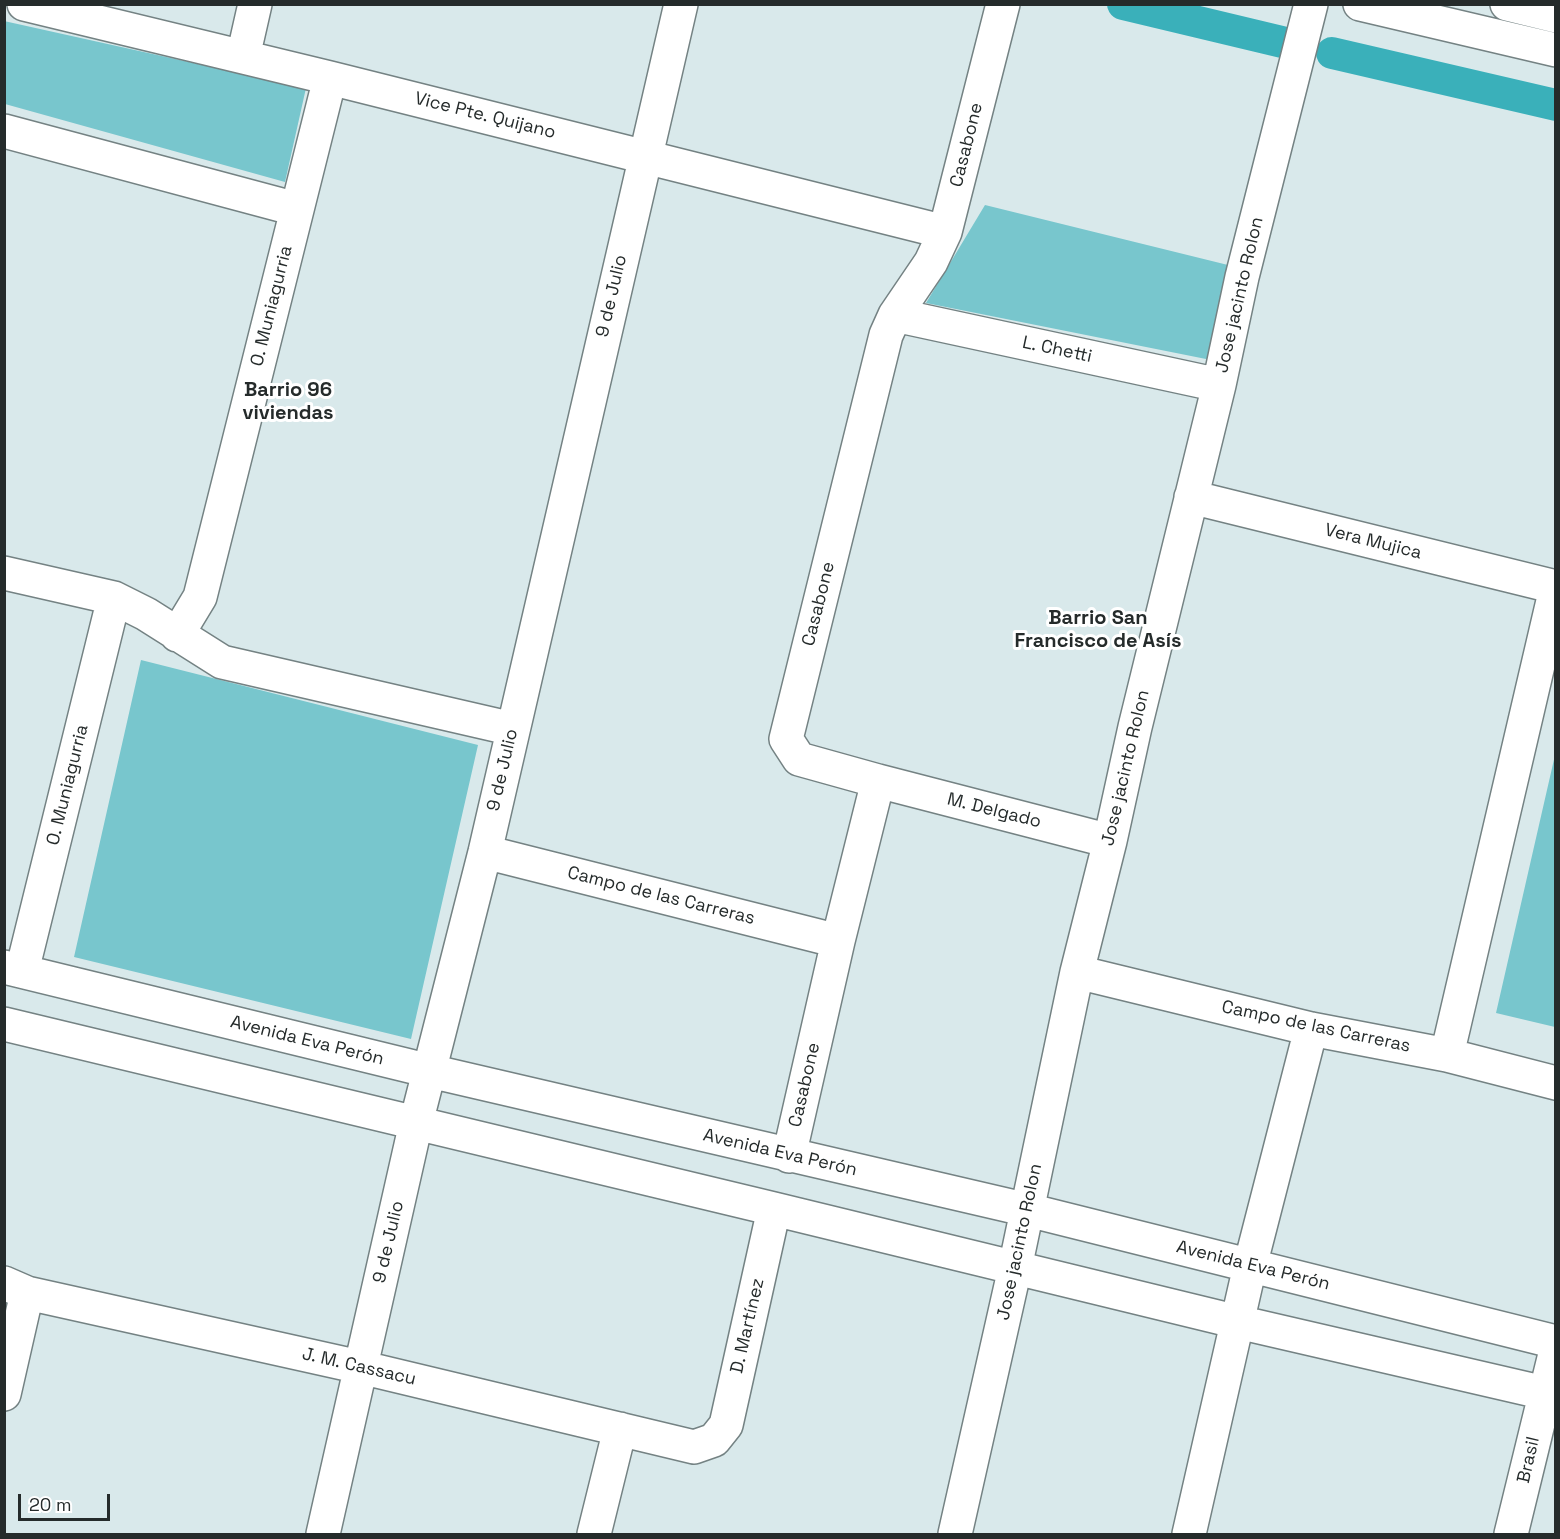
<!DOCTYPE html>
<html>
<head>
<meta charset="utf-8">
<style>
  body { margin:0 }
  #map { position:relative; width:1560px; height:1539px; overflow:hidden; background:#d9e9eb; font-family:"Space Grotesk",sans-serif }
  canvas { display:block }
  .frame { position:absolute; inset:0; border:6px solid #252b2b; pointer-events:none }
  .scale { position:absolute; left:18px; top:1494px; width:92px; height:27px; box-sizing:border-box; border:3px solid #252b2b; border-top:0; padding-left:8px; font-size:18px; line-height:21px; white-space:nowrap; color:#252b2b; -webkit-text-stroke:4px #fff; paint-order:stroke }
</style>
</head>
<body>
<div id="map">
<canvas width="1560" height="1539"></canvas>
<div class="frame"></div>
<div class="scale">20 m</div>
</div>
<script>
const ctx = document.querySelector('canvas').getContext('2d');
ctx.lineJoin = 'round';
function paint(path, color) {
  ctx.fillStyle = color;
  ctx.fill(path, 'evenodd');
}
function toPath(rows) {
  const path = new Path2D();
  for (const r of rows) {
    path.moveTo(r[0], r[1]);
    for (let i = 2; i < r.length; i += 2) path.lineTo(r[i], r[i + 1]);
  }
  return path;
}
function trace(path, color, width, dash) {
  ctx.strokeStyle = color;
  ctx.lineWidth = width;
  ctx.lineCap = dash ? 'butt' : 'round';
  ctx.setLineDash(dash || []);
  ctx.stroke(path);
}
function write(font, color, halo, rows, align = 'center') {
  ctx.font = font + ' "Space Grotesk",sans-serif';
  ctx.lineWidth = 6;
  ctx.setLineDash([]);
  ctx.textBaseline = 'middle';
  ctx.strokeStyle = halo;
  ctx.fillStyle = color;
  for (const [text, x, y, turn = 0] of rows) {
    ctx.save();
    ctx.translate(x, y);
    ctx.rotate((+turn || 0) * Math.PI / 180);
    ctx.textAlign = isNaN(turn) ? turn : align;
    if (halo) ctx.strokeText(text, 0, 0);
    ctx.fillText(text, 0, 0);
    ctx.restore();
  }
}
const green = toPath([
  [4,21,306,88,285,182,5,104],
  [985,205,1228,265,1211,360,926,303],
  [141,660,478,745,411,1039,74,957],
  [1555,755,1555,1027,1496,1013]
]);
const canal = toPath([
  [1123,4,1282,42],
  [1332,53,1556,105]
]);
const street = toPath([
  [24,4,330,78,945,232],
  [243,57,255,4],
  [4,131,296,209],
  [895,315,1219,385],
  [1191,497,1556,587],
  [4,573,114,598,146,614,222,662,513,729],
  [177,635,200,597,330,78],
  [878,781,1110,841],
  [485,852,838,941],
  [4,967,430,1071,1028,1210,1556,1342],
  [22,971,114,598],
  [1077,972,1311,1029,1447,1055,1556,1083],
  [4,1024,774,1209,1238,1322,1545,1393],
  [1447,1055,1556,588],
  [789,1156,838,941,878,781,799,759,786,739,886,335,895,315,931,262,945,232,1003,4],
  [4,1283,27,1293,360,1367,694,1447,714,1440,726,1425,774,1209],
  [4,1394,27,1293],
  [323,1534,416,1123,485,852,681,4],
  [594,1534,620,1429],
  [955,1534,1015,1268,1077,972,1110,841,1135,727,1219,385,1242,277,1311,4],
  [1189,1534,1250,1266,1311,1029],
  [1511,1534,1556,1350]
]);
const secondary = toPath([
  [1360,4,1556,50],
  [1507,4,1556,16]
]);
const streetNames = [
  ["Vice Pte. Quijano",485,116,14],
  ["Casabone",967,145,-76],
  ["Jose jacinto Rolon",1240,295,-77],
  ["9 de Julio",612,296,-77],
  ["O. Muniagurria",272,306,-76],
  ["L. Chetti",1057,350,12],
  ["Vera Mujica",1373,542,14],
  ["Casabone",819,604,-76],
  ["Jose jacinto Rolon",1126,768,-77],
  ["9 de Julio",503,770,-77],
  ["O. Muniagurria",68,785,-76],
  ["M. Delgado",994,811,14],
  ["Campo de las Carreras",661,896,14],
  ["Campo de las Carreras",1316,1027,12],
  ["Avenida Eva Perón",307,1041,14],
  ["Casabone",805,1085,-77],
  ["Avenida Eva Perón",780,1153,13],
  ["9 de Julio",389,1242,-77],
  ["Jose jacinto Rolon",1020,1242,-78],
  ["Avenida Eva Perón",1253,1266,14],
  ["D. Martínez",748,1326,-77],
  ["J. M. Cassacu",359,1367,13],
  ["Brasil",1529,1460,-77]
];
const neighbourhoodNames = [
  ["Barrio 96",288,391],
  ["viviendas",288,414],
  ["Barrio San",1098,619],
  ["Francisco de Asís",1098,642]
];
paint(green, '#78c6cd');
trace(canal, '#3ab0ba', 32);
trace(street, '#748283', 36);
trace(secondary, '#748283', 36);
trace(street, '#fff', 33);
trace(secondary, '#fff', 33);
write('18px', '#252b2b', '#fff', streetNames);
write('bold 20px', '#252b2b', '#fff', neighbourhoodNames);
</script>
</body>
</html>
